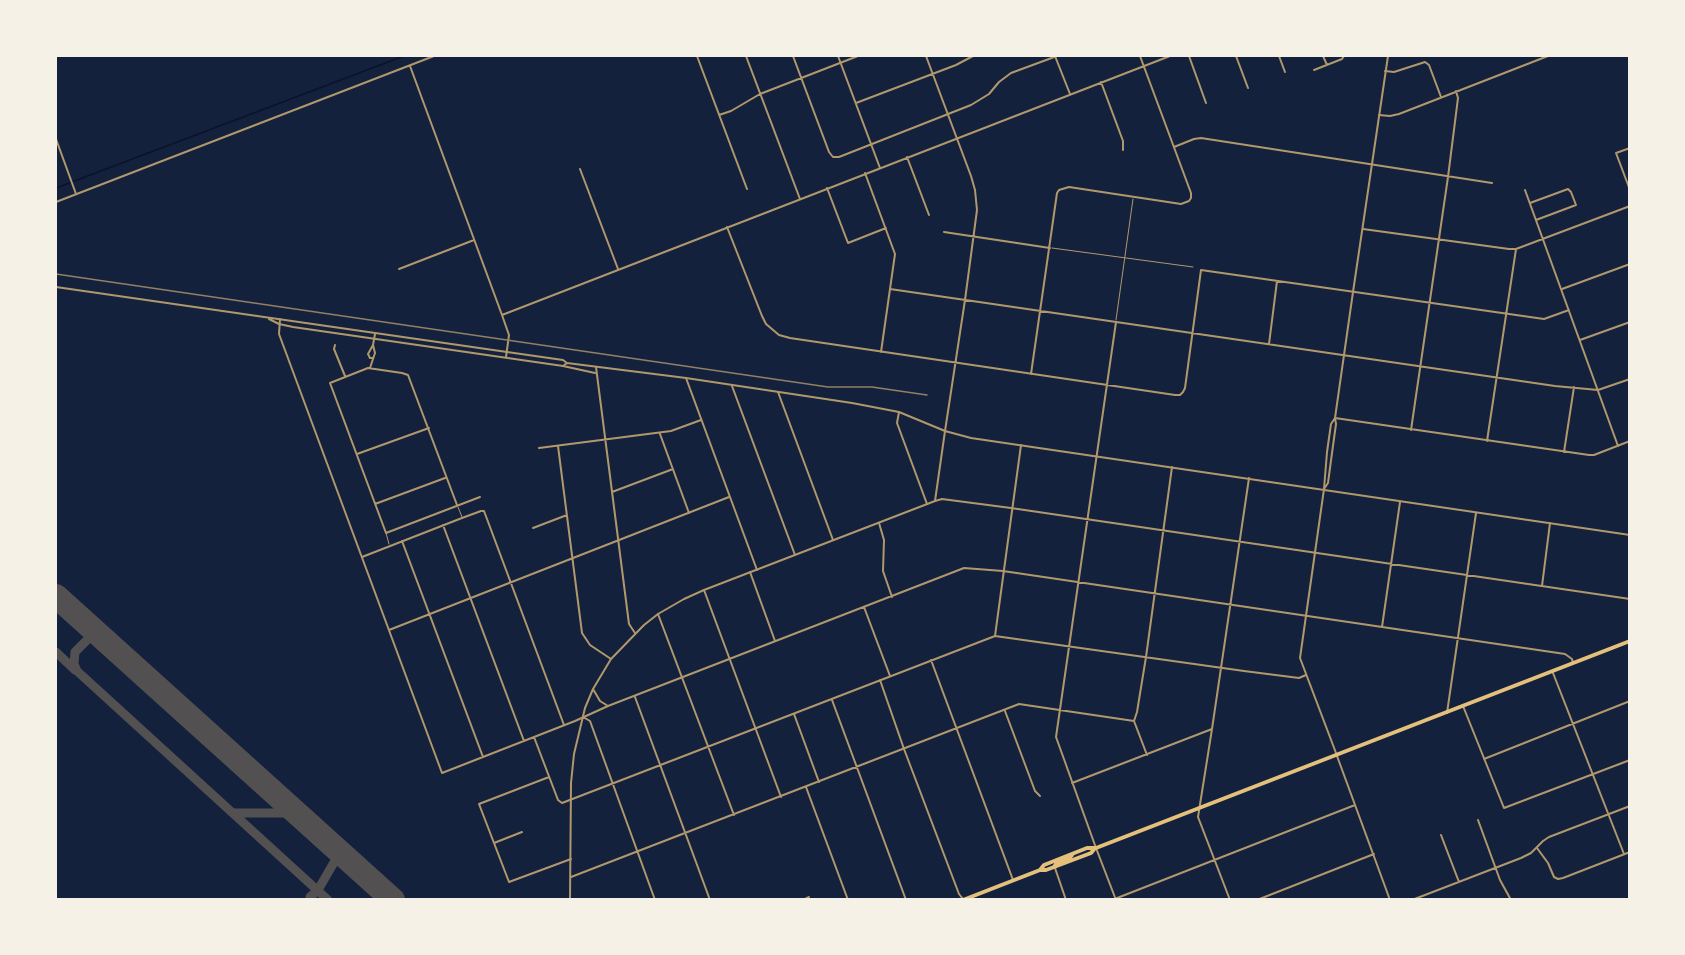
<!DOCTYPE html>
<html>
<head>
<meta charset="utf-8">
<style>
  body { margin:0 }
  #map { position:relative; width:1685px; height:955px; overflow:hidden; background:#14213d; font-family:Cabin,sans-serif }
  canvas { display:block }
  .frame { position:absolute; inset:0; border:57px solid #f6f1e7; pointer-events:none }
</style>
</head>
<body>
<div id="map">
<canvas width="1685" height="955"></canvas>
<div class="frame"></div>
</div>
<script>
const ctx = document.querySelector('canvas').getContext('2d');
ctx.lineJoin = 'round';
function toPath(rows) {
  const path = new Path2D();
  for (const r of rows) {
    path.moveTo(r[0], r[1]);
    for (let i = 2; i < r.length; i += 2) path.lineTo(r[i], r[i + 1]);
  }
  return path;
}
function trace(path, color, width, dash) {
  ctx.strokeStyle = color;
  ctx.lineWidth = width;
  ctx.lineCap = dash ? 'butt' : 'round';
  ctx.setLineDash(dash || []);
  ctx.stroke(path);
}
const stream = toPath([
  [56,188,404,56]
]);
const taxiway = toPath([
  [103,639,90,637,75,652,74,664,77,671,328,900],
  [56,652,75,670],
  [234,813,296,813],
  [310,897,318,890,340,852]
]);
const runway = toPath([
  [56,596,393,900]
]);
const service = toPath([
  [1052,248,1193,267],
  [1116,320,1133,199],
  [458,507,462,517],
  [386,533,389,544]
]);
const minor = toPath([
  [697,56,747,189],
  [746,56,800,199],
  [793,56,829,152,833,157,839,157,971,105,989,94,999,82,1011,73,1057,56],
  [838,56,880,168],
  [926,56,971,176,975,190,977,210,965,300,945,431],
  [1055,56,1070,94],
  [1189,56,1206,103],
  [1236,56,1248,88],
  [1279,56,1285,72],
  [1323,56,1327,65],
  [410,66,502,315,509,335,506,357],
  [1314,70,1342,59,1344,56],
  [1385,71,1394,72,1425,62,1429,65,1441,97],
  [1101,82,1123,141,1123,150],
  [856,103,956,65,973,56],
  [719,115,731,111,760,94,858,56],
  [1379,115,1390,116,1399,114,1548,56],
  [56,139,76,194],
  [1174,147,1194,139,1201,138,1492,183],
  [1630,148,1616,153,1630,190],
  [907,157,929,215],
  [580,169,618,269],
  [865,173,895,254,881,352],
  [827,188,848,243,886,228],
  [1525,190,1618,446],
  [56,202,434,56],
  [1530,203,1568,189,1571,192,1576,205,1536,220],
  [727,227,762,316,766,324,779,335,790,338,1175,395,1180,395,1183,392,1185,388,1201,270,1544,319,1569,310],
  [1363,229,1509,249,1516,249,1630,206],
  [944,232,1050,248],
  [399,269,474,240],
  [890,289,1555,386,1598,390,1630,379],
  [1562,289,1630,264],
  [502,315,1170,56],
  [280,319,279,334,442,773,575,721,608,706,964,568,1003,571,1565,654,1572,659,1573,663],
  [1580,340,1630,322],
  [1269,344,1277,281],
  [335,345,334,349,345,376],
  [373,358,370,358,368,354,373,345],
  [563,366,595,373],
  [596,367,629,624,635,633],
  [370,368,375,353,373,345,375,334],
  [1031,374,1057,193,1059,190,1069,187,1181,204,1189,201,1191,198,1191,193,1140,56],
  [686,378,757,570],
  [732,386,795,555],
  [778,392,833,540],
  [899,412,897,423,927,504],
  [1335,418,1589,455,1594,455,1630,441],
  [1411,430,1448,177,1458,98,1456,91],
  [660,434,689,513],
  [1487,441,1516,249],
  [558,446,582,633,590,645,611,659],
  [539,448,671,431,701,420],
  [1564,452,1574,387],
  [357,454,429,428],
  [612,492,673,469],
  [935,501,942,499,1011,508,1630,599],
  [375,504,445,478],
  [457,505,408,375,402,373,368,368,330,383,386,533,480,497],
  [879,523,884,540,883,571,892,597],
  [443,525,524,741],
  [533,528,567,515],
  [402,541,483,757],
  [362,557,462,518,481,511,484,511,564,725],
  [750,572,775,641],
  [1542,586,1550,523],
  [704,590,781,797],
  [864,607,890,676],
  [658,614,734,815],
  [1382,627,1400,502],
  [389,630,729,497],
  [995,636,1021,445],
  [931,660,1013,880],
  [1553,673,1624,854],
  [880,680,904,749,959,894,963,899],
  [635,697,710,900],
  [832,700,906,900],
  [1463,706,1504,808,1630,760],
  [1005,711,1035,791,1040,796],
  [1447,713,1476,513],
  [794,714,819,782],
  [583,717,590,721,655,900],
  [534,737,558,800,562,803,995,636,1244,671,1299,678,1306,675],
  [1147,755,1134,721,1137,712,1146,657,1172,467],
  [1337,756,1390,900],
  [1484,759,1630,701],
  [549,777,479,804,509,882,571,859],
  [1072,783,1212,729],
  [806,787,848,900],
  [1478,820,1500,880,1511,900],
  [1441,835,1459,882],
  [494,843,522,832],
  [1537,848,1548,863,1554,877,1558,879,1563,878,1630,852],
  [1055,868,1066,900],
  [571,877,1019,704,1134,721],
  [803,900,809,897],
  [1112,900,1355,805],
  [1116,900,1096,848,1056,737,1116,322],
  [1230,900,1198,817,1212,729,1249,478],
  [1257,900,1374,854],
  [1412,900,1521,858,1531,853,1543,841,1549,837,1630,806]
]);
const tertiary = toPath([
  [56,287,507,352,563,360,567,363,686,378,852,403,899,412,945,431,971,438,1630,535],
  [269,319,279,324,293,327,563,366,567,363],
  [1335,418,1331,424,1327,452,1324,489,1300,658,1336,753],
  [1324,489,1328,483,1332,453,1336,424,1335,418,1353,292,1388,56],
  [593,689,600,701,608,706],
  [570,900,571,783,574,754,585,708,593,689,611,659,644,625,658,614,684,599,704,590,935,501,945,431]
]);
const trunk = toPath([
  [1054,867,1056,864,1069,858,1072,855],
  [1040,870,1044,865,1087,848,1096,848,1630,641],
  [963,900,1040,870,1046,870,1054,867,1091,853,1095,848]
]);
const rail = toPath([
  [56,274,828,387,872,387,927,395]
]);
trace(stream, '#0b132b', 1.5);
trace(taxiway, '#525050', 9);
trace(runway, '#525050', 24);
trace(service, '#b1986c', 1);
trace(minor, '#b1986c', 2);
trace(tertiary, '#b1986c', 2);
trace(trunk, '#e5c07b', 4);
trace(rail, '#918062', 1.5);
</script>
</body>
</html>
